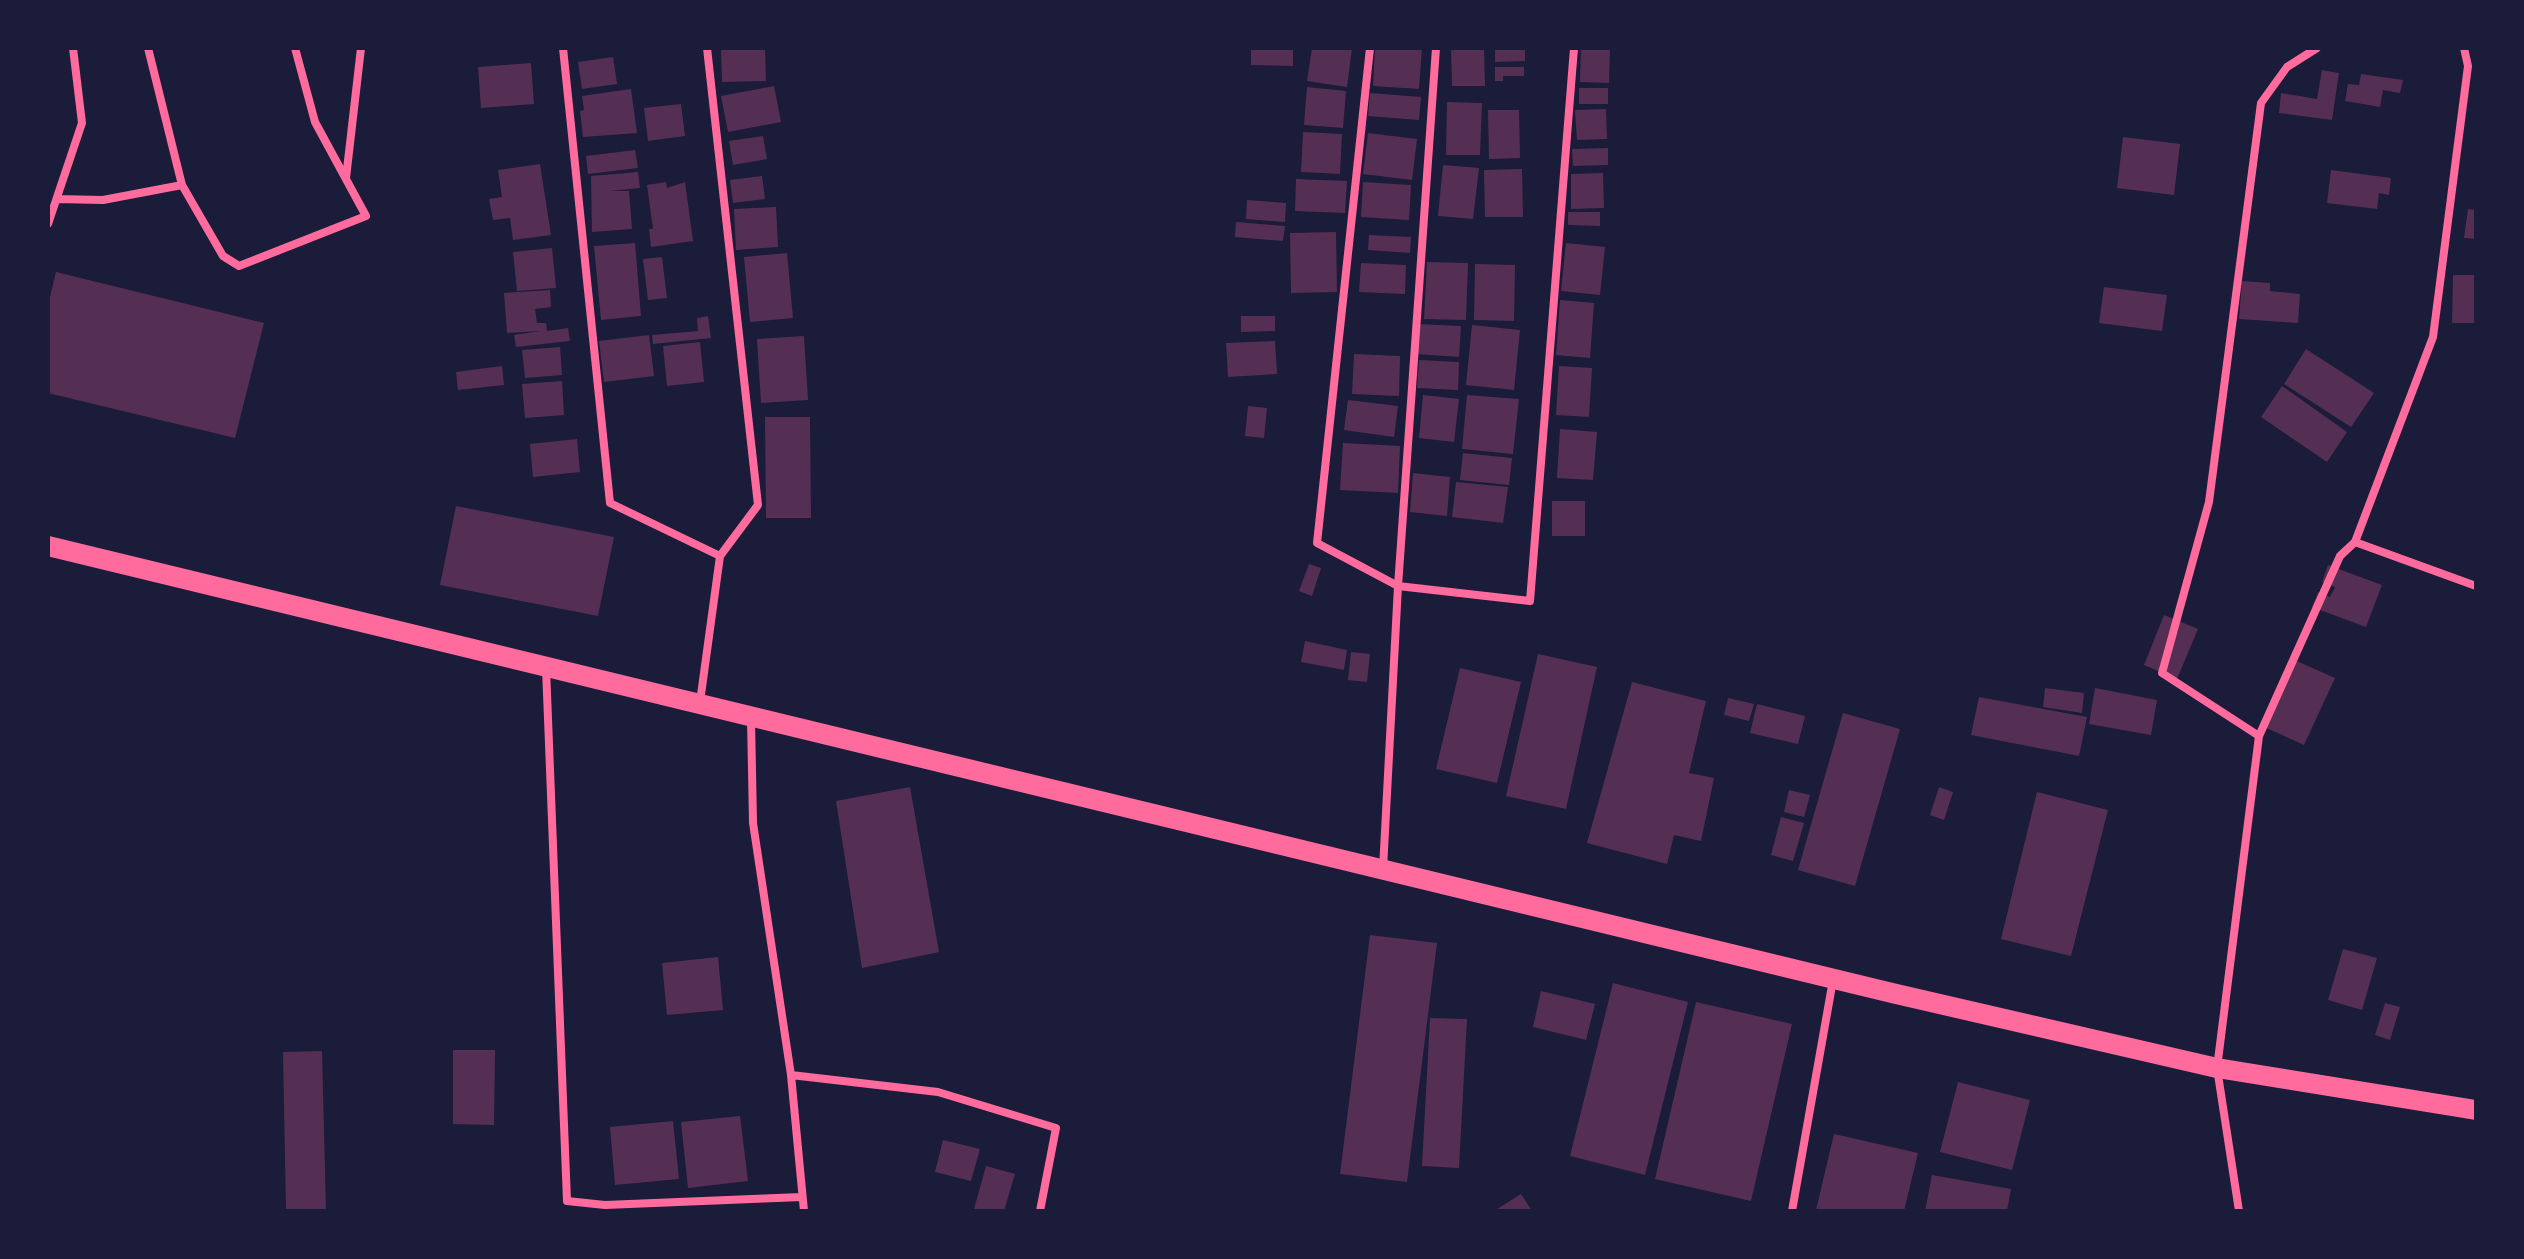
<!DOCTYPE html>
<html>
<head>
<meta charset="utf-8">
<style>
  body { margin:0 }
  #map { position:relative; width:2524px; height:1259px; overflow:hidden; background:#1b1b3a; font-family:Manrope,sans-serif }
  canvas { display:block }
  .frame { position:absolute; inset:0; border:50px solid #1b1b3a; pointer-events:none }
</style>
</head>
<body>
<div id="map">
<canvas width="2524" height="1259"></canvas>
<div class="frame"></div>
</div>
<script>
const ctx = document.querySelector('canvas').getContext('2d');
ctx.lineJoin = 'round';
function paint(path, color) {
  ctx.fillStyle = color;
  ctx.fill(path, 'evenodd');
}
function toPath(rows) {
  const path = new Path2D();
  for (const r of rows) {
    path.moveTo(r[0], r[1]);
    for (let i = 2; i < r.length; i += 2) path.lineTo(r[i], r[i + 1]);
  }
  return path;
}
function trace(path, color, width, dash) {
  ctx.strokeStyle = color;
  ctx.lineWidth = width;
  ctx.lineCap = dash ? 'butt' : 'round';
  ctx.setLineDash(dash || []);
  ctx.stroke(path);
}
const building = toPath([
  [721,48,765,48,766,81,722,82],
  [1251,48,1293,48,1293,66,1251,65],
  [1312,48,1352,48,1347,87,1307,81],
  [1375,48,1422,48,1419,89,1373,86],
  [1451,48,1484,48,1485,86,1452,86],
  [1495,48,1525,48,1525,61,1495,62],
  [1581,48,1610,48,1609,83,1580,82],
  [613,57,617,84,582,89,578,62],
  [531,63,534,104,481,108,478,67],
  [1495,67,1524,67,1524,76,1503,76,1503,81,1495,81],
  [2322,70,2339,73,2332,120,2279,113,2281,93,2317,99],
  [2361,74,2403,80,2400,93,2383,90,2380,107,2345,101,2348,84,2359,85],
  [774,86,781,122,728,132,721,96],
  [1307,87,1346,91,1343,128,1304,125],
  [1579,88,1608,88,1608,104,1579,104],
  [631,89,637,133,583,137,580,111,584,110,582,96],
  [1370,93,1421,97,1419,120,1368,116],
  [1447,102,1482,103,1480,155,1446,155],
  [681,104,685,136,648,141,644,108],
  [1606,109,1607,139,1577,140,1575,110],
  [1488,110,1519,110,1520,158,1489,159],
  [1303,132,1342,134,1340,174,1301,172],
  [1368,133,1417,139,1412,180,1363,174],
  [763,136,767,159,733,165,729,141],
  [2123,137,2180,144,2174,195,2117,188],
  [1608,148,1608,165,1573,166,1572,149],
  [635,150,638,168,588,174,586,156],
  [540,164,551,235,513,240,510,218,493,220,489,199,502,197,498,170],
  [1443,165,1479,168,1473,219,1438,216],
  [1522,169,1523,217,1485,217,1484,170],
  [2331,170,2391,178,2389,195,2379,193,2377,209,2327,203],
  [638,172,640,188,610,191,629,191,632,229,592,232,591,176],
  [1603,173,1604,208,1571,209,1571,174],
  [762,176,765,199,733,203,730,180],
  [1296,179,1347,181,1345,213,1295,211],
  [666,182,667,188,685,182,693,241,651,247,649,229,653,229,647,185],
  [1363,182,1411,185,1409,220,1361,217],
  [1247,200,1286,203,1285,222,1246,219],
  [776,207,778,247,736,250,734,209],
  [2468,209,2476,210,2476,239,2464,238],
  [1568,212,1600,212,1600,226,1568,225],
  [1236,222,1285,226,1283,241,1235,237],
  [1336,232,1337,292,1291,293,1290,233],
  [1369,235,1411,237,1410,253,1368,250],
  [635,243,641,316,601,320,594,246],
  [1566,243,1605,247,1600,295,1561,291],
  [552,248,556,288,517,291,513,252],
  [787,253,793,318,750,322,744,257],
  [662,257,667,298,648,300,643,259],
  [1427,262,1468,263,1466,320,1424,319],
  [1361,263,1406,265,1405,294,1359,292],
  [1475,264,1515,265,1514,321,1474,320],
  [56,272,264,323,235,438,48,393,48,305],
  [2453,275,2476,275,2476,323,2452,323],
  [2242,281,2270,283,2270,291,2300,294,2298,323,2239,319],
  [2104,287,2167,295,2162,331,2099,323],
  [550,290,551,307,535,309,537,323,546,323,547,331,568,328,570,341,516,347,514,335,540,331,507,333,504,293],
  [1560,300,1594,303,1590,358,1556,355],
  [708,316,711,338,653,344,652,335,698,331,697,318],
  [1241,316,1275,316,1275,331,1241,332],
  [1417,324,1461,326,1459,357,1416,354],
  [1472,325,1520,330,1514,390,1466,385],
  [649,335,654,376,604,382,599,341],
  [804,336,808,400,761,403,757,339],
  [1275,341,1277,374,1228,377,1226,343],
  [700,342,704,382,667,386,663,346],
  [560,347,562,375,525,378,522,350],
  [2306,349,2374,393,2351,427,2284,384],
  [1354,354,1400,356,1399,396,1352,394],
  [1419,360,1459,362,1458,390,1417,388],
  [502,366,504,385,458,390,456,372],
  [1559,366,1592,368,1589,417,1556,415],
  [562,381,564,415,525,418,522,384],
  [2282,386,2347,432,2327,462,2261,417],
  [1423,395,1459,399,1454,442,1419,438],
  [1467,395,1519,399,1513,454,1462,449],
  [1348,400,1398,406,1394,437,1344,430],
  [1248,406,1267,408,1264,438,1245,436],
  [765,417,810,417,811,518,766,518],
  [1560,429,1597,432,1593,480,1557,478],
  [577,439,580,472,533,477,530,444],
  [1343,443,1400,446,1398,493,1340,490],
  [1463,453,1512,458,1509,485,1460,480],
  [1413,473,1450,477,1447,516,1410,512],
  [1456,482,1508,487,1503,523,1452,517],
  [1552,501,1585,501,1585,536,1552,536],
  [456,506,614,537,598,616,440,585],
  [1309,564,1321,568,1312,596,1299,591],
  [2328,565,2382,585,2366,627,2312,607,2318,592,2330,597,2335,587,2322,582],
  [2164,615,2198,629,2177,679,2144,665],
  [1305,641,1347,650,1344,670,1301,662],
  [1351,652,1370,654,1367,682,1348,680],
  [1538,654,1597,667,1566,809,1506,796],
  [2290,658,2335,678,2304,745,2260,725],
  [1460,668,1521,682,1497,783,1436,769],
  [1632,682,1706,701,1689,773,1714,778,1701,841,1674,835,1667,864,1587,843],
  [2045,688,2084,693,2082,713,2043,707],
  [2095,688,2157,700,2151,735,2089,724],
  [1979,697,2087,717,2079,756,1971,735],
  [1728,698,1754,704,1749,721,1724,715],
  [1757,704,1805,716,1798,744,1750,733],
  [1843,713,1900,729,1855,886,1798,870],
  [910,787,939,952,862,968,836,801],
  [1939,787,1953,792,1944,820,1930,815],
  [1789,790,1810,795,1804,817,1784,812],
  [2037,792,2108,810,2071,956,2001,939],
  [1781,817,1804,823,1793,861,1771,855],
  [1370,935,1437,943,1407,1182,1340,1174],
  [2343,949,2377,958,2362,1010,2328,1000],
  [718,957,723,1010,667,1015,662,963],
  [1613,983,1688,1002,1645,1175,1570,1156],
  [1541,991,1595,1004,1586,1040,1533,1027],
  [1696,1002,1792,1024,1751,1201,1655,1179],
  [2385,1003,2400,1007,2390,1040,2375,1035],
  [1430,1018,1467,1019,1459,1168,1422,1166],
  [453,1050,495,1050,494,1125,453,1124],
  [322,1051,326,1211,286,1211,283,1052],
  [1958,1082,2030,1100,2012,1170,1940,1152],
  [740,1116,748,1181,688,1188,681,1122],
  [673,1121,679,1179,615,1185,610,1127],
  [1834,1134,1918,1153,1904,1211,1816,1210],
  [943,1140,980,1149,971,1181,935,1172],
  [986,1166,1015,1174,1004,1211,974,1209],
  [1932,1175,2011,1189,2007,1211,1925,1211],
  [1521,1194,1532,1211,1494,1211]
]);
const minor = toPath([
  [148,48,182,185,223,256,239,266,366,216,315,122,295,48],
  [563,48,610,503,720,556],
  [1370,48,1317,543,1398,586,1530,601,1574,48],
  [346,178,361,48],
  [57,199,103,200,182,185],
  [48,224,82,123,73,48],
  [2355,542,2476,586],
  [546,668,567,1201,605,1205,801,1197],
  [700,702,720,556,758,505,707,48],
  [751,719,753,823,791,1075,804,1211],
  [2259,736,2162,673,2209,502,2261,103,2287,67,2317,48],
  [1383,869,1398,586,1436,48],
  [791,1075,938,1092,1056,1128,1040,1211],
  [1792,1211,1833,980],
  [2239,1211,2217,1068,2259,736,2340,556,2355,542,2433,337,2468,66,2464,48]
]);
const primary = toPath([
  [48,546,1892,993,2217,1068,2476,1110]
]);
paint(building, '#542f53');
trace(minor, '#ff6b9d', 8);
trace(primary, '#ff6b9d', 20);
</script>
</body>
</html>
